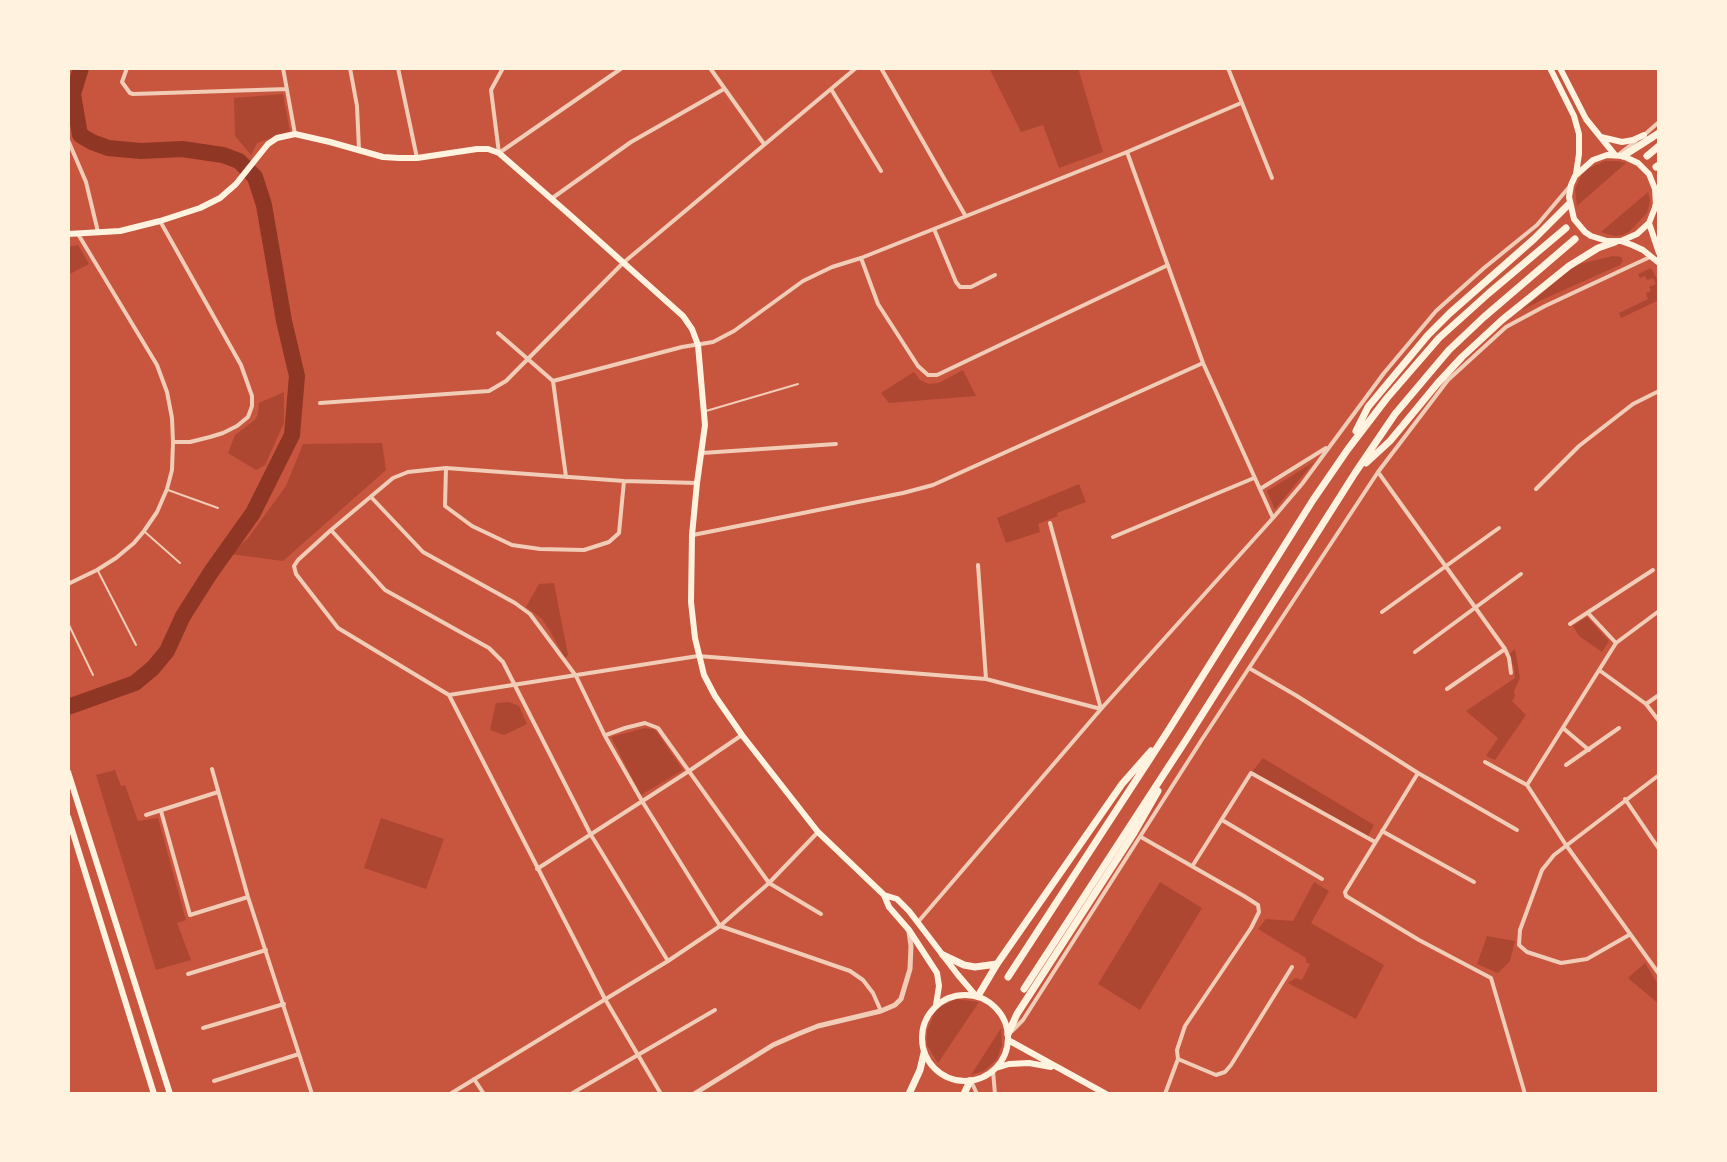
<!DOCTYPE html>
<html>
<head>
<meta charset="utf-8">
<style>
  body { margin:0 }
  #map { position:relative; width:1727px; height:1162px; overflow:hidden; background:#c8553d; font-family:"Golos Text",sans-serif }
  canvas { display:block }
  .frame { position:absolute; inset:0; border:70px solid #fff3e0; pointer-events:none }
</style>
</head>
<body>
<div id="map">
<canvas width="1727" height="1162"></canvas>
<div class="frame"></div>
</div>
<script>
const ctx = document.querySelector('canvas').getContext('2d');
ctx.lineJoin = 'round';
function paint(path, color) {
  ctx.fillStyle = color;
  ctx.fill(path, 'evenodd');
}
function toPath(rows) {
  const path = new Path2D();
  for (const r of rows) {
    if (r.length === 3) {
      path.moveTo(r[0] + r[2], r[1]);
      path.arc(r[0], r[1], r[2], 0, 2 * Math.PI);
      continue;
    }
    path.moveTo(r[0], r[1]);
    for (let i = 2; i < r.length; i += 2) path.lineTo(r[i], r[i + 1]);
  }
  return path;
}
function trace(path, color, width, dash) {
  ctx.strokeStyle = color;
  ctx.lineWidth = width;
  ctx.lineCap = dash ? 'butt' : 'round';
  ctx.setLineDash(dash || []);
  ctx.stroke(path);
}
const green = toPath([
  [989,68,1078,68,1103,152,1059,168,1043,125,1021,132],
  [283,94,290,132,257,143,251,155,235,136,234,98],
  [1605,161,1618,161,1626,163,1577,206,1575,189,1582,174,1589,168],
  [1648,192,1650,200,1647,213,1630,231,1623,235,1614,236,1601,232],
  [78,245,89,264,68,275,68,247],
  [1613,256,1621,257,1623,261,1620,265,1546,298,1522,310,1575,265],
  [1651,268,1659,283,1659,300,1621,318,1619,313,1648,299,1646,293,1651,291,1649,287,1656,284,1653,278,1647,280,1645,276,1640,278,1638,274],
  [963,370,976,396,889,403,881,393,914,372,920,380,929,384,939,383],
  [284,392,284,423,265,465,256,470,228,453,235,435,255,420,258,414,259,403],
  [382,443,386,470,283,561,230,554,248,538,286,486,303,444],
  [1314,462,1275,509,1267,491],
  [1079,484,1086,502,1057,513,1058,516,1038,524,1040,532,1006,543,997,518],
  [554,583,568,655,565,658,550,631,542,619,526,607,539,584],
  [1587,617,1609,641,1602,652,1579,636,1573,626],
  [1515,649,1520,678,1514,691,1515,697,1512,701,1526,715,1495,760,1486,756,1498,738,1466,711,1515,678,1514,666,1506,657],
  [509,702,519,706,527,724,504,735,490,730,496,703],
  [645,728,653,729,657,732,683,770,641,795,611,737],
  [1263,758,1374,825,1367,838,1251,773],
  [115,770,121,786,125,785,138,821,158,818,186,920,177,923,191,960,156,970,96,775],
  [381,818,444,839,426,889,364,868],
  [1160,882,1202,908,1140,1010,1098,984],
  [1314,882,1329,891,1311,923,1384,965,1356,1019,1288,983,1296,978,1302,980,1310,964,1306,962,1306,958,1258,929,1266,919,1293,921],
  [1487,936,1515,941,1510,961,1498,973,1477,964],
  [1645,963,1659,986,1659,1004,1628,978],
  [956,999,979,1002,938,1063,927,1045,927,1031,935,1012,940,1007],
  [1001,1028,1002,1045,997,1059,984,1071,971,1075]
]);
const river = toPath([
  [68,707,135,683,153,668,167,651,183,616,211,572,253,513,292,435,297,376,284,321,264,205,255,177,239,161,223,155,182,149,141,151,108,148,92,142,80,135,73,94,81,68]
]);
const service = toPath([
  [706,411,798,384],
  [168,490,218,508],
  [145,532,180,563],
  [98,571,136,645],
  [68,623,93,675]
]);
const minor = toPath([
  [127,68,122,82,130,93,133,94,287,89],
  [283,68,295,134],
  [350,68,357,106,359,149],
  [398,68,417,158],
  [503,68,491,90,499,153,622,68],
  [710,68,764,144],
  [881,68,965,215],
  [1228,68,1272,178],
  [831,89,881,171],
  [1643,136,1659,122],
  [68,140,86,182,98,232],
  [1127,152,1203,363,1273,518],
  [1618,155,1636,141],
  [551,199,631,142,724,89],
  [160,221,241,365,252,396,252,406,248,417,237,426,223,433,210,437,190,442,173,442],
  [934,229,956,282,960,287,971,287,995,275],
  [861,258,878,304,918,366,928,375,937,375,1168,265],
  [498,333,553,381,566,477],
  [553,381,682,347,713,342,734,331,803,281,832,267,861,258,1127,152,1241,103],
  [320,403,489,391,506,381,623,263,856,68],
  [702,453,836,444],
  [446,468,445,506,472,526,512,545,540,549,584,550,609,542,619,533,624,481],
  [1378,472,1505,649,1509,658,1511,673],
  [1260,489,1326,448],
  [1536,489,1579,446,1633,404,1659,391],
  [371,497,423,552,515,603,530,614,576,676,605,736,642,801,720,926,850,971,863,980,873,993,881,1011],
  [1050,523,1101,709],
  [331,530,385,590,489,648,503,662,591,835,668,961],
  [693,535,903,493,933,485,1203,363],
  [1113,537,1254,478],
  [978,565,986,679],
  [68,584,97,570,116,558,134,543,144,531,157,512,167,489,172,470,173,442,172,418,167,392,157,365,78,234],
  [1382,612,1499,528],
  [1588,613,1616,643],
  [1570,624,1653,570],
  [1415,652,1521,574],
  [1249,668,1297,696,1418,773,1517,830],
  [1599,670,1646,704,1659,721],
  [1447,689,1505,649],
  [449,695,698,656,986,679,1101,709],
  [1646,704,1659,695],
  [1563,728,1589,750],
  [606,735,625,728,645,723,658,728,769,883,821,914],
  [1485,762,1527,785,1566,845,1659,974],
  [1566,765,1619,728],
  [212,769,248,897,312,1094],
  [1418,773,1345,892,1346,896,1419,940,1491,978,1525,1094],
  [1527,785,1616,643,1659,611],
  [1625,799,1659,849],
  [161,811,190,915,248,897],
  [146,815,218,792],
  [1222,820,1322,879],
  [1382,831,1474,882],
  [1141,837,1244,896,1258,905,1259,912,1251,928,1185,1026,1177,1050,1178,1059,1165,1094],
  [1193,865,1251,773,1375,842],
  [537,869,689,771,742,735],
  [918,922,1101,709,1273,518,1302,484,1384,373,1436,311,1484,268,1537,225,1570,186],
  [1629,935,1587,959,1561,963,1527,952,1519,945,1520,930,1542,870,1554,855,1659,775],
  [188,974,266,950],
  [203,1028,284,1004],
  [1012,1031,1023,1020,1201,741,1378,472,1448,380,1506,327,1545,306,1650,257],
  [1178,1059,1216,1075,1225,1072,1231,1065,1292,967],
  [993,1071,995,1094],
  [474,1079,484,1094],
  [214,1081,299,1054],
  [971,1081,977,1094],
  [450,1094,668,961,720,926,769,883,818,832],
  [571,1094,715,1010],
  [661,1094,605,999,449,695,338,628,296,574,294,566,298,560,331,530,393,478,408,472,446,468,624,481,697,483]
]);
const tertiary = toPath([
  [694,1094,773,1045,798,1034,818,1026,881,1011,895,1005,901,999,910,969,911,946,909,932]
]);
const secondary = toPath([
  [1550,68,1574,116,1579,134,1579,154,1576,174],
  [1560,68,1586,119,1615,155],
  [1601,137,1622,142,1633,140,1644,135],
  [1649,223,1659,253],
  [68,234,120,231,160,221,200,208,220,198,236,184,268,144,277,138,295,134,330,142,383,157,399,158,417,158,477,149,488,149,499,153,570,215,683,316,692,329,698,345,705,425,697,483,692,535,691,602,695,638,704,675,715,696,742,735,818,832,884,895,889,907,909,930,937,973,939,986,936,1005],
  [1621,241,1637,234,1649,223,1656,205,1655,189,1649,174,1638,163,1623,156,1607,155,1593,160,1575,176,1571,185,1569,197,1574,219,1585,232,1591,236,1607,241,1621,241,1632,245,1643,250,1659,263],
  [68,772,170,1094],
  [68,817,154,1094],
  [884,895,897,899,909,911,958,975,976,996],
  [965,1038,43],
  [1008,1040,1106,1094],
  [996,1068,1009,1064,1029,1063,1051,1067]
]);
const trunk = toPath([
  [1623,156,1659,133],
  [1647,156,1659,146],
  [1656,167,1659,165],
  [1656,205,1659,200],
  [1356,431,1368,407,1428,335,1450,313,1534,239,1569,204],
  [1366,463,1390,441,1437,384,1462,357,1502,320,1569,266,1598,248,1615,242],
  [943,955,964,965,975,967,997,964],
  [1008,977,1168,731,1313,500,1348,449,1387,398,1439,338,1489,293,1566,228],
  [1024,989,1186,740,1355,473,1395,414,1449,350,1484,317,1575,239],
  [978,996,997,964,1122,784,1151,751],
  [1008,1034,1017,1014,1134,833,1158,791],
  [909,1094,920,1070,924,1053],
  [964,1094,970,1081]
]);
paint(green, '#ae4732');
trace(river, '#8f3625', 16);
trace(service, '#f1ccb7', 2);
trace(minor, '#f1ccb7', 4);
trace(tertiary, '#f1ccb7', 5);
trace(secondary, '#fff3e0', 6);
trace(trunk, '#fff3e0', 7);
</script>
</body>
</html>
